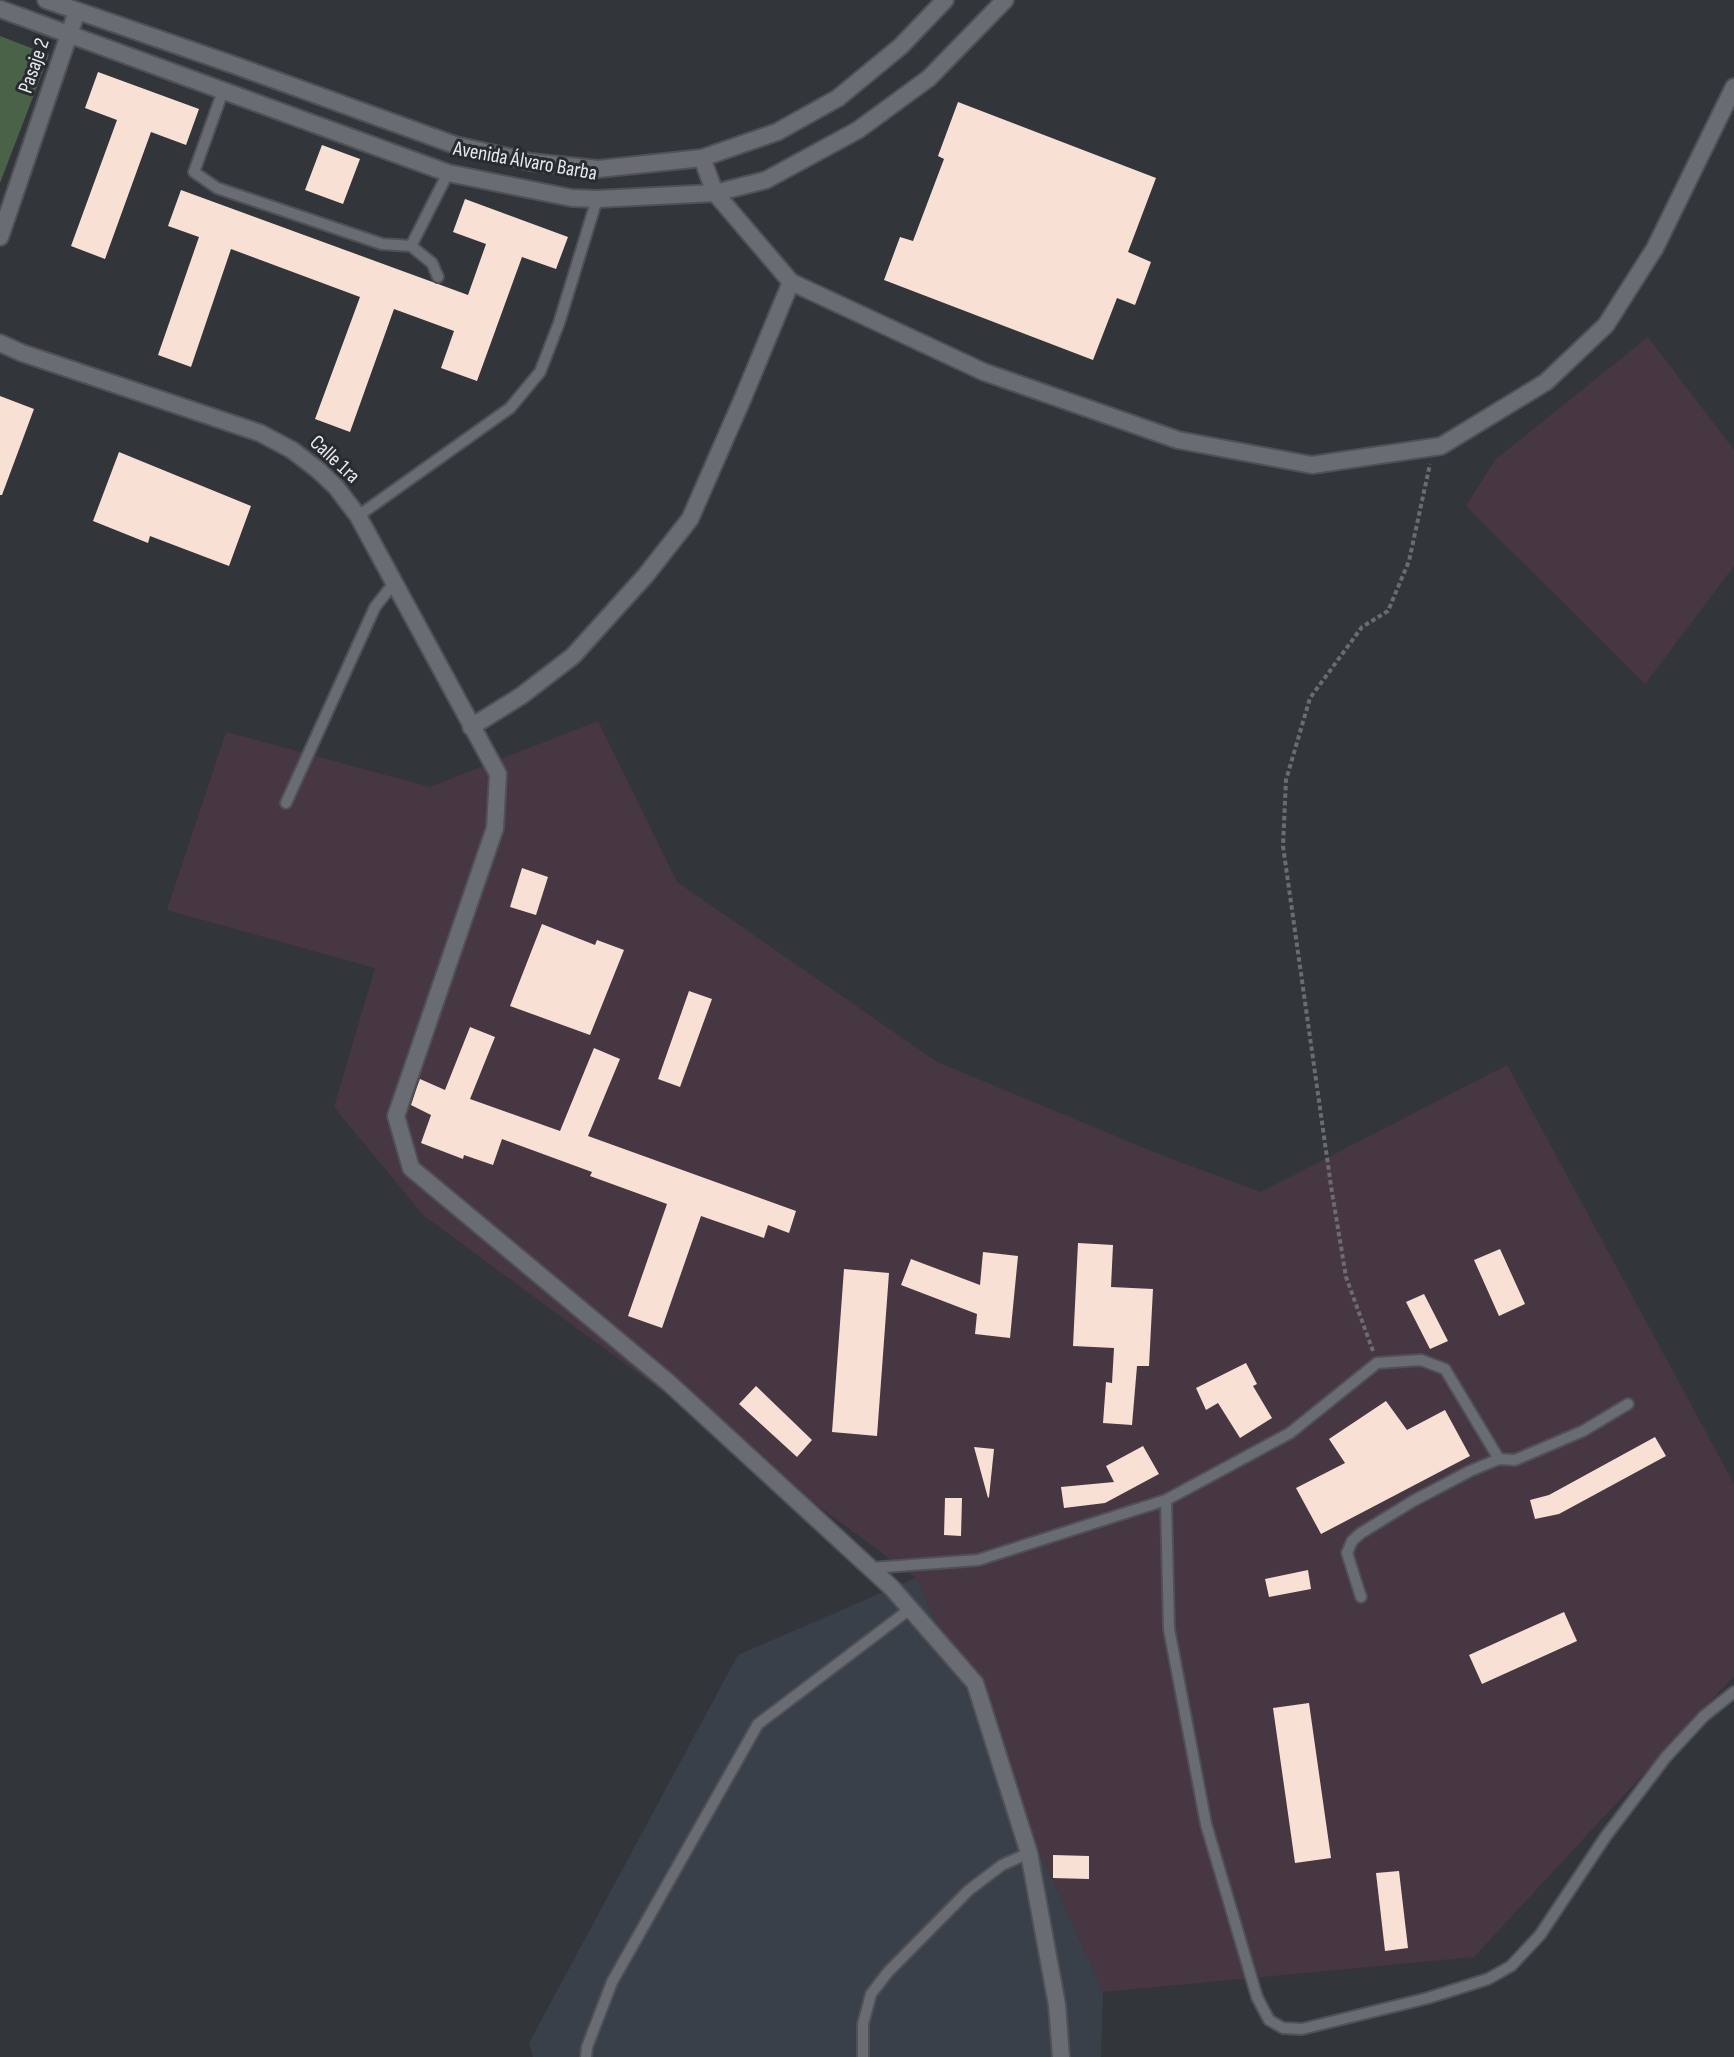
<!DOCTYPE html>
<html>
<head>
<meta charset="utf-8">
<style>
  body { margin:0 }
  canvas { display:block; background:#32353a }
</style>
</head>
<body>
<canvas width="1734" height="2057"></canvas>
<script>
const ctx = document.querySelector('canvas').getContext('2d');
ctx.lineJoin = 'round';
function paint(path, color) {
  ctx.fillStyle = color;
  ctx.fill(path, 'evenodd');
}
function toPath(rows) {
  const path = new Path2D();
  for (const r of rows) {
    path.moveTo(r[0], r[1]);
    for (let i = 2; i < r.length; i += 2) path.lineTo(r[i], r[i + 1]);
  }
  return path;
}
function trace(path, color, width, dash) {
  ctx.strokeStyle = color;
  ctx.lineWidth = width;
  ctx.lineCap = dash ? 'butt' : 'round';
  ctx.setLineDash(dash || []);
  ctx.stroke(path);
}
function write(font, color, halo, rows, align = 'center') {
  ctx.font = font + ' "Sofia Sans Condensed",sans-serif';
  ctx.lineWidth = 6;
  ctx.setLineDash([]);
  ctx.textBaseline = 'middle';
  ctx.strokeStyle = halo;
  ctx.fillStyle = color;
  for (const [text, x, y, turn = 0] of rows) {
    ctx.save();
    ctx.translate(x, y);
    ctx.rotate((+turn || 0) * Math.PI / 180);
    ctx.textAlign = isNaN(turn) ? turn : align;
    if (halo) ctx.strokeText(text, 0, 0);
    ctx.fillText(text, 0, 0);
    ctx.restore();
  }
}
const built = toPath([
  [916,1578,1103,1992,1101,2057,533,2057,529,2043,738,1655]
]);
const industrial = toPath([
  [1648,337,1734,450,1734,566,1645,684,1466,506,1495,460],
  [598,721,677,882,937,1062,1166,1157,1261,1192,1507,1065,1734,1484,1734,1676,1474,1957,1103,1992,916,1578,423,1215,334,1107,375,968,167,910,226,732,430,787]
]);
const green = toPath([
  [0,36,49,55,0,183]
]);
const building = toPath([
  [98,72,199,109,186,145,151,132,105,259,71,246,117,120,85,108],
  [958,102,1156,178,1128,252,1151,262,1135,305,1117,298,1093,360,884,280,900,237,913,241,944,159,938,156],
  [322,145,360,159,343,204,305,190],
  [181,190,468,295,486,244,453,232,465,199,568,237,556,269,522,257,477,381,441,368,454,331,394,309,350,432,315,419,360,297,231,249,191,367,158,355,199,237,168,226],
  [0,396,34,409,2,495,0,495],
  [119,452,251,506,229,566,150,536,148,543,93,521],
  [522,868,548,877,536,915,510,907],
  [542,924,595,945,597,940,624,950,590,1035,510,1006],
  [689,991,712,999,680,1087,658,1079],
  [470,1027,495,1037,470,1099,560,1131,594,1048,620,1059,588,1136,796,1211,789,1233,768,1225,764,1238,701,1216,662,1328,628,1316,667,1204,590,1176,592,1172,502,1139,493,1165,464,1155,463,1159,421,1143,431,1115,411,1105,417,1087,420,1079,445,1090],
  [1078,1243,1113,1245,1111,1287,1153,1289,1149,1366,1137,1366,1132,1425,1103,1423,1106,1382,1112,1383,1114,1348,1073,1346],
  [1500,1249,1525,1304,1499,1316,1474,1260],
  [983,1252,1018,1256,1010,1338,975,1334,977,1314,901,1285,911,1259,980,1285],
  [844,1269,889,1273,877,1436,832,1432],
  [1424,1294,1448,1341,1430,1349,1406,1302],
  [1246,1363,1257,1384,1253,1386,1272,1418,1240,1438,1218,1403,1206,1410,1196,1388],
  [756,1386,812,1440,797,1457,739,1404],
  [1386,1401,1407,1430,1445,1410,1470,1456,1321,1534,1296,1488,1345,1463,1329,1439],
  [1655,1437,1666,1456,1559,1514,1535,1519,1530,1500,1549,1495],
  [1143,1446,1159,1474,1105,1503,1064,1508,1061,1487,1114,1482,1106,1466],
  [974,1447,994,1449,989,1497,988,1498],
  [945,1498,962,1498,961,1536,944,1535],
  [1308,1570,1311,1589,1269,1597,1265,1579],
  [1564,1612,1577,1641,1482,1684,1469,1655],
  [1309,1703,1331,1858,1295,1863,1273,1708],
  [1053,1855,1089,1856,1089,1879,1053,1878],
  [1399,1871,1408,1948,1385,1951,1376,1873]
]);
const path = toPath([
  [1373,1351,1346,1277,1331,1186,1283,846,1286,780,1310,698,1362,627,1388,611,1409,561,1430,464]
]);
const service = toPath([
  [223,91,194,172,217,188,382,244,411,246,448,173],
  [411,246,432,263,438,277],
  [358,516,510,408,540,372,559,323,597,199],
  [286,803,375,607,394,583],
  [1166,1500,1169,1629,1206,1824,1257,1997,1269,2020,1283,2028,1302,2029,1428,1998,1488,1979,1511,1966,1540,1935,1606,1836,1666,1757,1704,1716,1734,1692],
  [871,1568,978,1560,1166,1500,1290,1433,1377,1363,1421,1360,1445,1369,1499,1459,1515,1460,1529,1454,1583,1431,1628,1404],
  [1361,1597,1347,1553,1352,1541,1361,1533,1413,1501,1470,1471,1499,1459],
  [586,2057,587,2047,612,1982,758,1724,910,1609],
  [863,2057,863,2024,871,1994,888,1972,969,1890,1002,1865,1029,1853]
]);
const minor = toPath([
  [0,237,77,11],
  [0,343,22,353,260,433,292,450,318,470,336,487,358,516,498,774,495,828,396,1116,411,1168,669,1383,892,1588,975,1683,1029,1853,1057,2005,1061,2057],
  [471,727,521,696,573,656,646,575,690,519,743,398,791,282]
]);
const tertiary = toPath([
  [702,158,715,193,791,282,984,372,1178,440,1312,465,1441,446,1546,382,1606,325,1655,248,1734,87]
]);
const secondary = toPath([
  [46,0,234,65,455,145,531,162,598,169,702,158,777,132,838,98,901,46,945,0],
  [0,9,448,173,572,198,597,199,715,193,766,180,858,130,929,78,1005,0]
]);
const streetNames = [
  ["Pasaje 2",35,66,-71],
  ["Avenida Álvaro Barba",525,162,10],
  ["Calle 1ra",334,460,43]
];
paint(built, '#3a404a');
paint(industrial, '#473742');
paint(green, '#4a6348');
paint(building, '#f9e0d4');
trace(service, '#4f5156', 14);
trace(minor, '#4f5156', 20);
trace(tertiary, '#4f5156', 20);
trace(secondary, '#4f5156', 20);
trace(path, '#696c70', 4, [4.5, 3]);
trace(service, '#696c72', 10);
trace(minor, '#696c72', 16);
trace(tertiary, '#696c72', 16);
trace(secondary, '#696c72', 16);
write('21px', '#e6e8eb', '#282b2f', streetNames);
</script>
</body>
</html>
